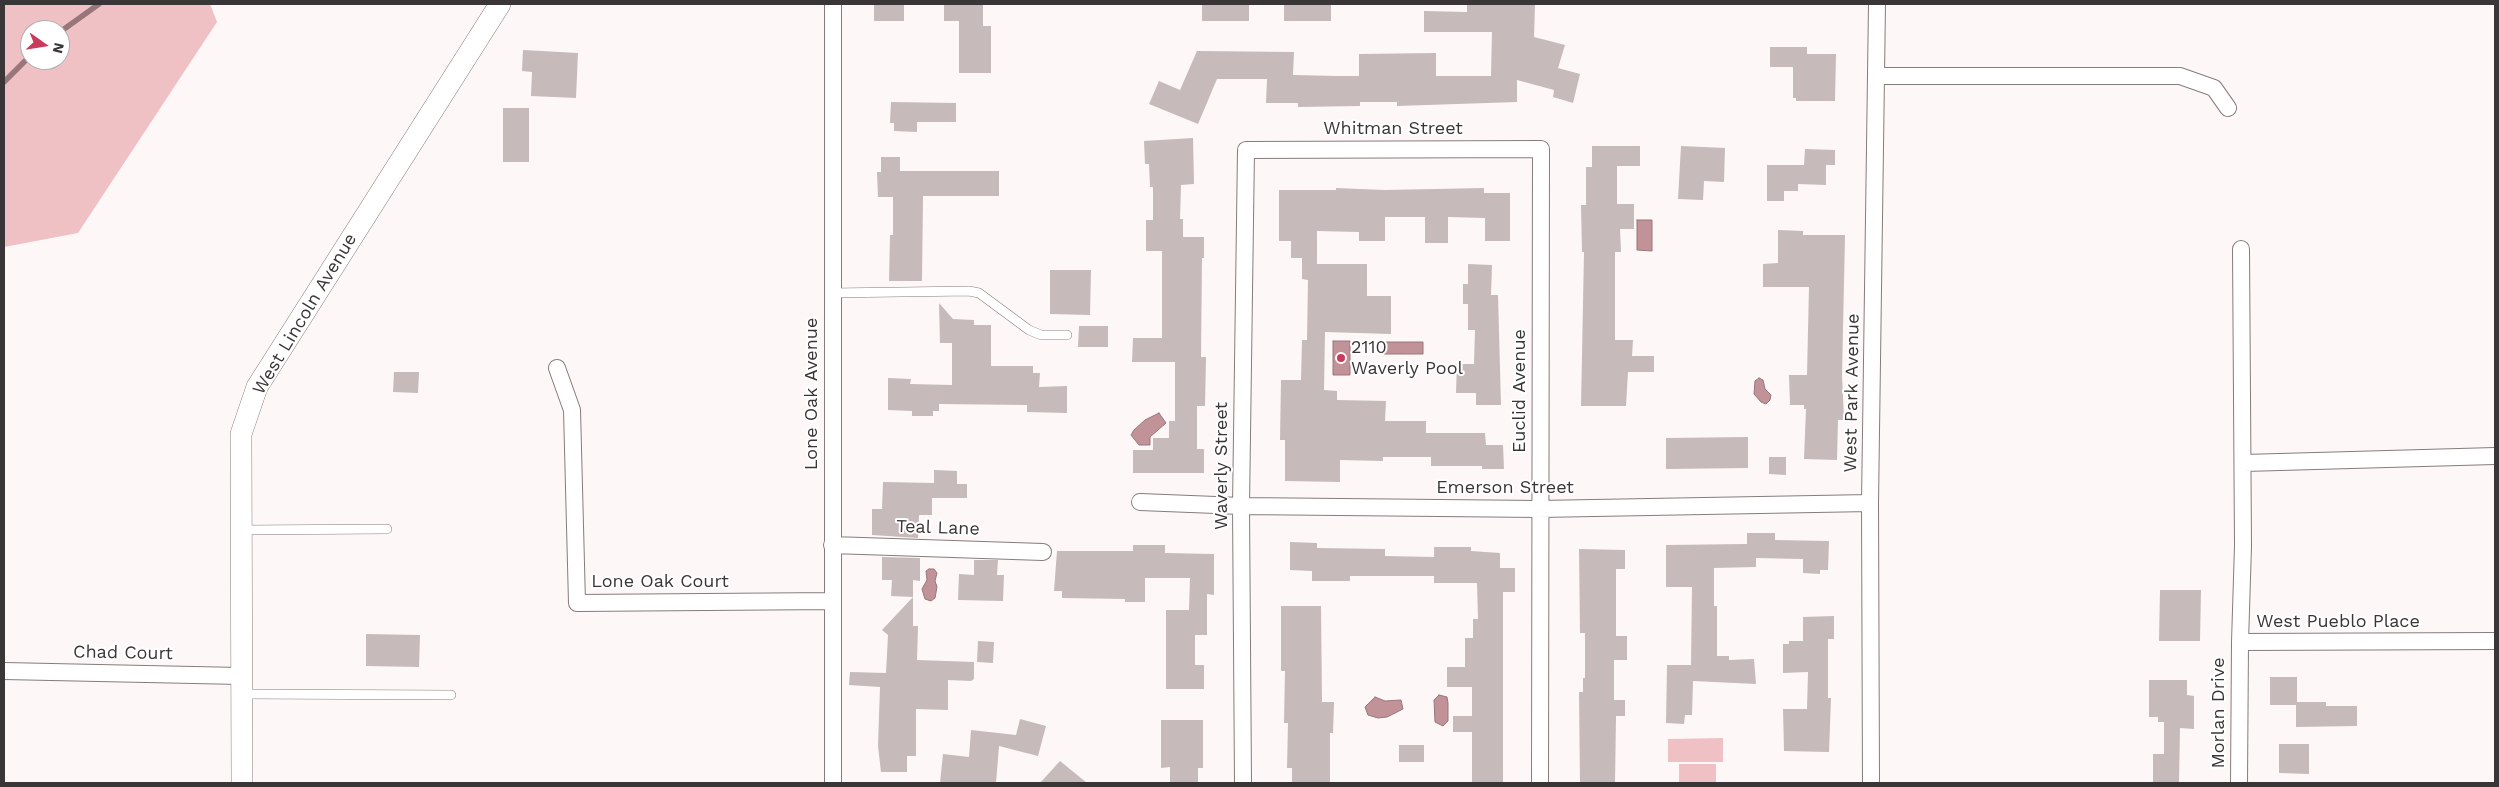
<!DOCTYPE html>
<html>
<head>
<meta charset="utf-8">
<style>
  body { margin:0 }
  #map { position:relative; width:2499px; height:787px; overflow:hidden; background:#fef7f7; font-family:"Work Sans",sans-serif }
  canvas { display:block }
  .frame { position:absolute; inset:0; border:5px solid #3a3536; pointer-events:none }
  .north { position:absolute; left:20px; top:20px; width:50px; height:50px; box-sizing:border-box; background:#fff; border:1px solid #b0aeaf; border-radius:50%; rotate:103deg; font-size:14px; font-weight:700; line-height:20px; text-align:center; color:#3a3536 }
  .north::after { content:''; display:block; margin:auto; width:18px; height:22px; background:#ca3a5c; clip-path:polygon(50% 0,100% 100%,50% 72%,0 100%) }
</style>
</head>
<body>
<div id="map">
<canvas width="2499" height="787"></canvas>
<div class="frame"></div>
<div class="north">N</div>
</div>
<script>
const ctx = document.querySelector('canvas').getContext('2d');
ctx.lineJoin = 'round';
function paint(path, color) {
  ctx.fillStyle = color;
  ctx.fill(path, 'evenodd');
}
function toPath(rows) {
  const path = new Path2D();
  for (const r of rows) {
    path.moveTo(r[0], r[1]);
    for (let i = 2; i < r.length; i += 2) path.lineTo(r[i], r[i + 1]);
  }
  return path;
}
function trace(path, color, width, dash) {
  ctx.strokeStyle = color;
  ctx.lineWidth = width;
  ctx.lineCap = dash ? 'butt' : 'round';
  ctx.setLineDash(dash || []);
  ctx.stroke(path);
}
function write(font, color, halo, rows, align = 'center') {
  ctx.font = font + ' "Work Sans",sans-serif';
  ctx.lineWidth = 4;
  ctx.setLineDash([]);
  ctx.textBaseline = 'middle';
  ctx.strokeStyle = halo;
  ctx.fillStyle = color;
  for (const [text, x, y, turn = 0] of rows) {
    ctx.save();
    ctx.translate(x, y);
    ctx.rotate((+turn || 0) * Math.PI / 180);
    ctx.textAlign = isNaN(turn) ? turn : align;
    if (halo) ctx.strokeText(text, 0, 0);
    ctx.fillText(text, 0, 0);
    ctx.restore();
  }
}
const green = toPath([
  [4,4,210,4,217,22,78,233,4,247],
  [30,30,60,30,60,60,30,60],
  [1723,738,1723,762,1668,762,1668,739],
  [1679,764,1716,764,1716,783,1679,783]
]);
const water = toPath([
  [1637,220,1652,220,1652,251,1637,250,1637,220],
  [1333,341,1350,341,1350,375,1333,375,1333,341],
  [1385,342,1423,342,1423,354,1384,354,1385,342],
  [1759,378,1763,380,1765,389,1771,395,1770,400,1766,404,1761,402,1754,394,1755,381,1759,378],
  [1159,413,1166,423,1150,437,1150,445,1139,445,1131,435,1134,430,1145,420,1159,413],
  [929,569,934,569,937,573,935,581,937,587,935,598,931,601,925,599,922,589,927,580,926,571,929,569],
  [1439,695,1447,697,1448,703,1448,721,1443,726,1435,722,1434,700,1439,695],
  [1375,697,1385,701,1401,700,1403,709,1387,717,1378,718,1368,715,1365,707,1375,697]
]);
const stream = toPath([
  [60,32,99,4],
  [4,82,30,56]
]);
const building = toPath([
  [874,4,904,4,904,21,874,21],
  [944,4,983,4,983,26,991,26,991,73,959,73,959,21,944,21],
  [1202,4,1249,4,1249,21,1202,21],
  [1284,4,1331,4,1331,21,1284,21],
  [1467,4,1535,4,1534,37,1565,45,1558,68,1580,74,1573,103,1553,97,1554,90,1517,80,1517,102,1397,106,1397,102,1360,102,1360,106,1298,107,1298,103,1266,103,1267,79,1217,79,1198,124,1149,104,1159,81,1180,90,1197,51,1294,52,1293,75,1337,76,1359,76,1359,54,1436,53,1436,76,1491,76,1492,32,1424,32,1424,11,1467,12],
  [1770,47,1807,47,1807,54,1836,54,1835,101,1796,101,1796,98,1793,98,1793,67,1770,67],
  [523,50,578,53,576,98,531,96,532,72,522,71],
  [891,102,956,103,956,122,917,122,917,132,894,131,894,123,890,123],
  [503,108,529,108,529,162,503,162],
  [1193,138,1194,184,1181,185,1180,219,1183,219,1183,237,1204,237,1204,258,1202,258,1201,357,1206,357,1205,406,1197,406,1197,449,1204,449,1204,473,1133,473,1133,450,1153,450,1153,438,1169,438,1169,421,1175,421,1175,362,1132,362,1133,338,1162,338,1162,251,1146,251,1146,220,1153,220,1153,187,1150,187,1149,164,1145,164,1144,141],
  [1592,146,1640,146,1640,166,1617,166,1617,204,1634,204,1634,229,1620,229,1621,252,1615,252,1615,340,1633,340,1632,356,1654,356,1654,372,1628,372,1626,406,1581,406,1584,252,1582,252,1581,205,1586,205,1586,167,1592,167],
  [1681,146,1725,148,1724,182,1704,181,1703,200,1678,199],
  [1805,149,1835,150,1835,165,1826,165,1826,185,1798,184,1798,191,1784,191,1784,201,1767,201,1767,165,1804,165],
  [881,157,900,157,900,171,999,171,999,196,923,196,922,281,889,281,890,235,893,235,893,197,878,197,877,172,881,172],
  [1336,188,1385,190,1484,188,1484,193,1510,193,1510,241,1485,241,1485,218,1448,217,1448,243,1425,243,1425,217,1385,217,1385,241,1359,241,1359,232,1317,231,1317,264,1367,264,1367,296,1391,296,1391,334,1325,332,1324,390,1337,391,1337,400,1386,401,1385,421,1426,421,1426,433,1485,433,1486,445,1503,445,1504,469,1482,469,1482,466,1431,466,1431,457,1383,457,1383,461,1340,460,1340,482,1285,481,1285,440,1280,440,1281,380,1301,380,1302,340,1307,340,1308,280,1302,279,1302,258,1291,258,1291,241,1279,241,1279,190,1336,190],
  [1778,230,1803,231,1803,235,1845,235,1842,375,1844,420,1838,420,1837,460,1804,459,1806,409,1804,409,1804,405,1790,405,1789,375,1807,375,1809,287,1763,287,1763,264,1778,263],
  [1468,264,1492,265,1491,295,1498,295,1501,405,1476,405,1476,393,1456,393,1457,364,1474,364,1475,330,1468,330,1468,304,1463,304,1463,284,1468,284],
  [1050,270,1091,270,1090,315,1050,314],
  [939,303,953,319,974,320,974,325,991,325,991,366,1033,366,1033,373,1040,373,1039,387,1067,386,1067,413,1027,412,1027,405,939,404,939,411,933,411,933,416,912,416,912,411,888,410,888,378,911,379,910,384,952,385,952,343,940,343],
  [1079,326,1108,326,1108,347,1078,347],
  [394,372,419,372,418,393,393,392],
  [1748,437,1748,468,1666,469,1666,438],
  [1769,457,1786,457,1786,475,1769,474],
  [934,470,957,471,957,484,967,484,967,498,932,498,932,515,919,515,918,538,872,535,872,509,882,509,883,482,934,483],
  [1747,533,1775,533,1775,540,1829,541,1828,570,1820,570,1820,574,1803,573,1803,559,1756,558,1756,567,1714,568,1714,606,1717,606,1717,656,1729,656,1729,660,1754,659,1756,684,1693,681,1692,715,1685,715,1684,724,1666,723,1667,665,1691,665,1692,587,1666,587,1666,545,1747,544],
  [1290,542,1317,543,1317,548,1385,549,1385,556,1434,557,1434,547,1471,547,1471,551,1500,553,1500,568,1515,568,1515,592,1503,592,1503,783,1472,783,1472,732,1453,732,1453,716,1472,716,1472,687,1447,687,1447,667,1465,667,1465,638,1473,638,1473,619,1478,619,1477,583,1434,583,1434,576,1350,576,1350,581,1312,581,1312,571,1290,570],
  [1133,545,1165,545,1165,553,1214,554,1214,595,1207,594,1207,635,1195,635,1195,665,1204,665,1204,689,1166,689,1166,610,1189,610,1190,578,1145,578,1145,602,1125,602,1125,599,1062,598,1062,591,1054,591,1057,551,1133,551],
  [1579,549,1625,550,1625,569,1616,569,1616,636,1627,636,1627,660,1614,660,1614,700,1625,700,1625,716,1616,716,1615,783,1580,783,1579,692,1583,692,1583,678,1585,678,1585,633,1580,633],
  [882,557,920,558,920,581,913,580,913,597,891,596,892,580,882,580],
  [974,560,998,560,997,575,1004,575,1003,601,958,600,959,574,974,575],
  [2160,590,2201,590,2200,641,2159,641],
  [913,597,913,626,918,626,917,660,974,662,974,679,971,681,948,680,948,710,916,709,916,756,907,756,907,772,881,772,878,746,880,687,849,685,850,672,886,673,888,635,882,630],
  [1281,606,1321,606,1322,702,1334,702,1333,733,1330,733,1330,783,1292,783,1292,768,1287,768,1288,723,1284,723,1285,671,1281,671],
  [1834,616,1834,639,1828,639,1828,698,1831,698,1829,752,1784,751,1783,709,1807,709,1808,672,1783,673,1783,644,1789,644,1789,641,1803,641,1803,617],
  [366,634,420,635,419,667,366,666],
  [978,641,994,642,993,663,977,662],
  [2270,677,2297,677,2297,702,2326,702,2326,706,2357,706,2357,726,2296,727,2296,705,2270,705],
  [2149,680,2187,680,2187,695,2194,696,2194,729,2180,728,2179,783,2153,783,2153,754,2164,754,2164,722,2158,722,2158,717,2149,717],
  [1020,719,1046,726,1038,756,999,746,996,783,940,783,943,754,969,757,971,730,1016,735],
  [1161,720,1203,720,1203,768,1198,768,1198,783,1170,783,1170,767,1161,768],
  [2279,744,2309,744,2309,774,2279,773],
  [1399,745,1424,745,1424,762,1399,762],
  [1060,761,1087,783,1040,783]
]);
const service = toPath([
  [832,293,969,291,979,293,1029,330,1041,335,1067,335],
  [241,530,387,529],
  [241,694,451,695]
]);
const minor = toPath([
  [833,4,833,783],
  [1877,76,2180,76,2214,88,2228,108],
  [557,368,572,410,577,603,832,601],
  [2244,463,2495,456],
  [1140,502,1241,506,1539,509,1870,503],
  [832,545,1043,552],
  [2240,642,2495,641],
  [4,671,241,676],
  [1243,783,1241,506,1246,150,1541,149,1540,783],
  [1871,783,1870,503,1877,4],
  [2239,783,2240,642,2243,546,2241,249]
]);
const tertiary = toPath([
  [242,783,241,434,257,387,500,4]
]);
const markers = [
  [1341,358,5,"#ca3a5c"]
];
const streetNames = [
  ["Whitman Street",1393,129],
  ["West Lincoln Avenue",305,314,-59],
  ["Euclid Avenue",1520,391,-90],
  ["West Park Avenue",1852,393,-89],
  ["Lone Oak Avenue",812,394,-90],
  ["Waverly Street",1222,466,-90],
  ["Emerson Street",1505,488],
  ["Teal Lane",938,528,2],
  ["Lone Oak Court",660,582],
  ["West Pueblo Place",2338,622],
  ["Chad Court",123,653,1],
  ["Morlan Drive",2219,713,-90]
];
const poiNames = [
  ["2110",1351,348],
  ["Waverly Pool",1351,369]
];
paint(green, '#efc1c5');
paint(water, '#c19297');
trace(water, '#98767a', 1);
trace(stream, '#98767a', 5.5);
paint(building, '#c6babb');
trace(service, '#867c7c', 10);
trace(minor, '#867c7c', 18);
trace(tertiary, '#867c7c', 22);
trace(service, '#fff', 9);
trace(minor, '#fff', 16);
trace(tertiary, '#fff', 21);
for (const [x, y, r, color] of markers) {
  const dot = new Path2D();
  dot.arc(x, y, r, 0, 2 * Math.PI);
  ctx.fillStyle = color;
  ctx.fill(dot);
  trace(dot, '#fff', 2);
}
write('18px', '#3a3536', '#fff', streetNames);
write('18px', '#3a3536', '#fff', poiNames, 'left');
</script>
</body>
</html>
